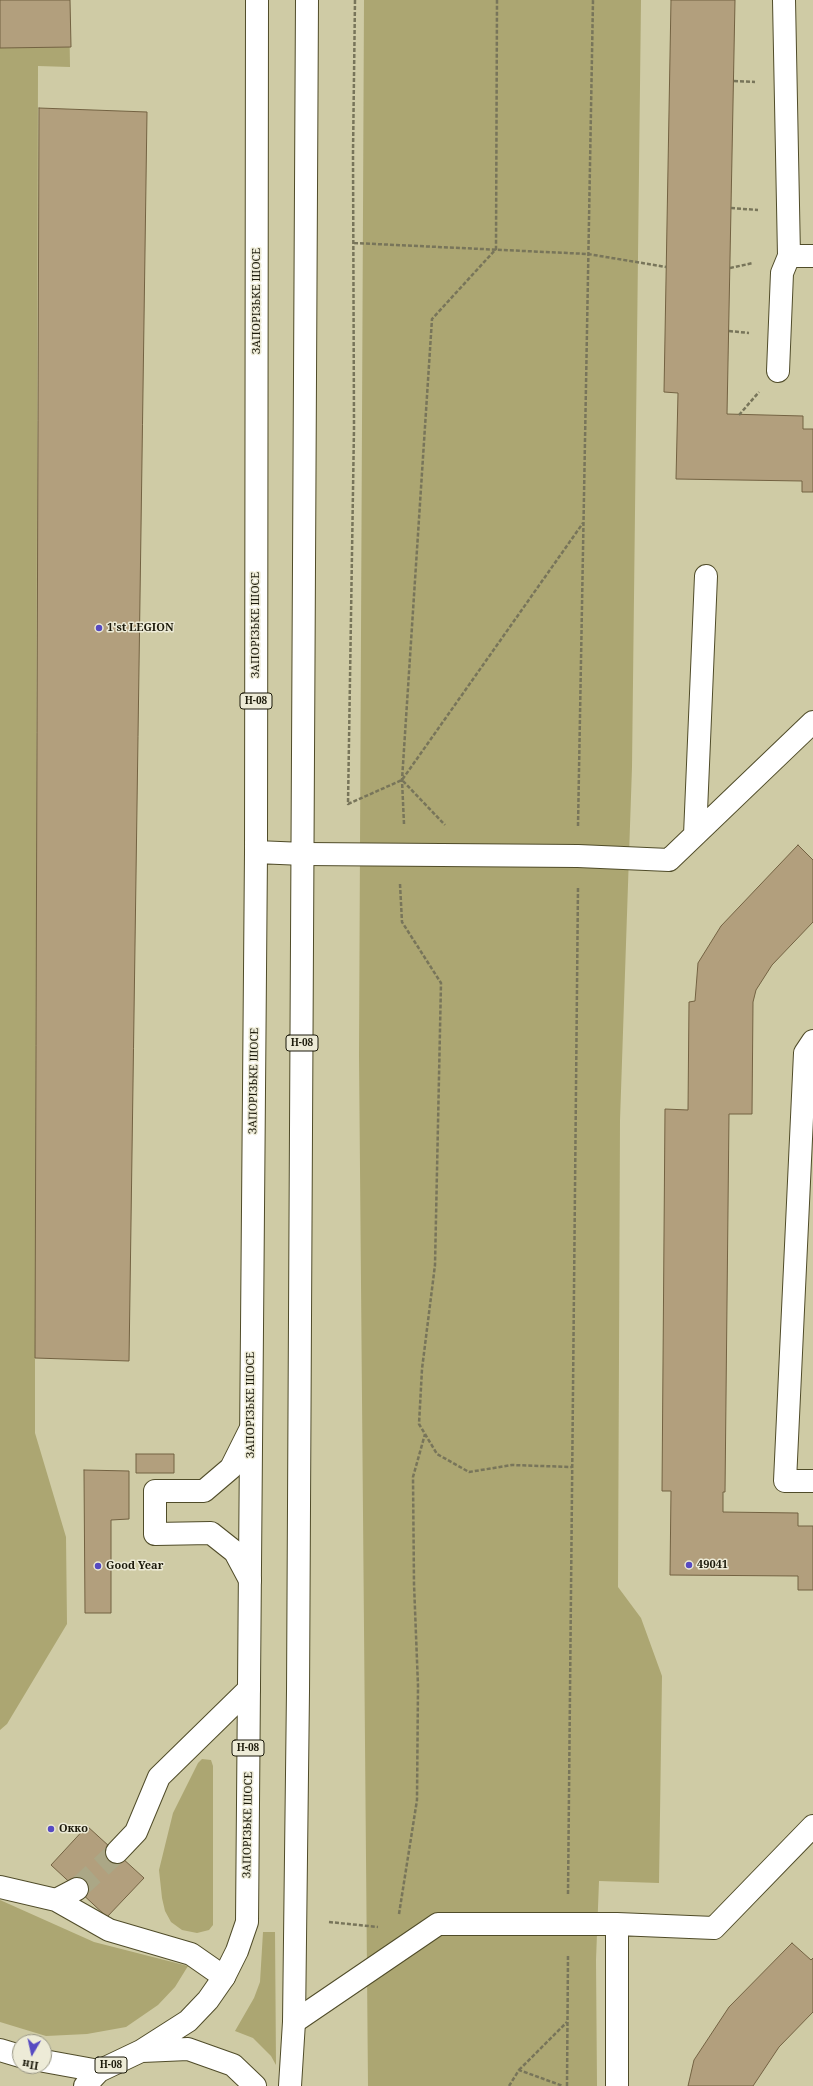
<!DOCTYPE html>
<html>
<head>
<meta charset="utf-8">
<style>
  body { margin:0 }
  #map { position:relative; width:813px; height:2086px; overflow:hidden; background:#cfcba5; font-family:"Noto Serif",serif }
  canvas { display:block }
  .north { position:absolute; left:12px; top:2034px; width:40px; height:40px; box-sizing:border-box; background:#edebd7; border:1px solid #999785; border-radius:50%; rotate:189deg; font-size:11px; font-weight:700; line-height:16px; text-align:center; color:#1b190a }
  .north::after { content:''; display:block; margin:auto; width:14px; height:18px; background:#564ac2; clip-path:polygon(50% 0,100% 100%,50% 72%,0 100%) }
</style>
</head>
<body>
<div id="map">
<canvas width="813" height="2086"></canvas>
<div class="north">Пн</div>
</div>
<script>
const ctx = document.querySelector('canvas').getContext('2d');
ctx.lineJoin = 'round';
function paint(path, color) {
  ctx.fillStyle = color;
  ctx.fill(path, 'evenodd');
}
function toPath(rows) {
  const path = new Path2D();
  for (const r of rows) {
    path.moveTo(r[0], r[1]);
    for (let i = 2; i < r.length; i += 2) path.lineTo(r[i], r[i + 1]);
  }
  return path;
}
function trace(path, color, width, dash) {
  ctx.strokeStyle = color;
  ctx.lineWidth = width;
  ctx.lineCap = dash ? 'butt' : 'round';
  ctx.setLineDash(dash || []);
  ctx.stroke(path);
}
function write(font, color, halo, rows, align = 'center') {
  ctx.font = font + ' "Noto Serif",serif';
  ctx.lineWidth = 3;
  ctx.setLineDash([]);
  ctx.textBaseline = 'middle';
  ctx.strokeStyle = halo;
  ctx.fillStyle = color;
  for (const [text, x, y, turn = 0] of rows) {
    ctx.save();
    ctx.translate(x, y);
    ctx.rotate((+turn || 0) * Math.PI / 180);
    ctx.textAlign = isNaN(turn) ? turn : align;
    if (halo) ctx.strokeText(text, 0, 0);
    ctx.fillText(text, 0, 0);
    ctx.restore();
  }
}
const green = toPath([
  [0,0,69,0,70,67,38,66,35,1358,35,1433,66,1537,67,1624,7,1724,0,1730],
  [364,0,641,0,632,767,620,1120,618,1587,641,1618,662,1676,659,1883,599,1881,596,1960,597,2086,368,2086,359,1054],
  [202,1759,211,1760,213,1766,213,1925,209,1930,197,1933,182,1930,171,1922,165,1911,162,1898,159,1870,173,1813,198,1763],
  [0,1900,94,1942,188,1966,175,1987,158,2005,126,2027,87,2034,46,2036,0,2022],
  [263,1932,275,1932,276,2065,271,2056,253,2038,235,2031,254,1998,260,1982]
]);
const building = toPath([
  [0,0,70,0,71,47,0,48,0,0],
  [671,0,735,0,727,414,803,416,803,429,813,429,813,492,802,492,802,481,676,479,678,393,664,392,671,0],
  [39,108,147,112,129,1361,35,1358,39,108],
  [798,845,813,860,813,922,772,965,756,990,753,1002,752,1114,729,1114,725,1492,723,1492,723,1512,798,1513,798,1526,813,1526,813,1590,798,1590,798,1576,670,1575,671,1491,662,1491,665,1109,688,1110,689,1002,695,1001,698,963,721,926,798,845],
  [136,1454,174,1454,174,1473,136,1473,136,1454],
  [84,1470,129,1471,129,1519,111,1520,111,1613,85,1613,84,1470],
  [87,1826,144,1878,107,1917,51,1865,87,1826],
  [792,1943,811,1960,813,1958,813,2012,779,2047,753,2086,688,2086,694,2060,729,2007,792,1943]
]);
const minorTunnel = toPath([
  [77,1889,117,1852]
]);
const path = toPath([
  [355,0,353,153,354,428,348,804,402,780,583,523],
  [734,81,755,82],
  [731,208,758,210],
  [354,243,588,254,666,267],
  [730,268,753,263],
  [729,331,749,333],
  [739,415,759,392],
  [403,781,445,825],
  [404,824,402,780,432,319,496,249,497,0],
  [578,826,593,0],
  [400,884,402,922,441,983,435,1265,422,1369,419,1424,437,1454,469,1472,512,1465,572,1467],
  [568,1894,578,887],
  [399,1914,417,1800,418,1686,414,1584,413,1477,425,1434],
  [329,1922,378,1927],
  [519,2070,567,2022],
  [509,2086,519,2070,563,2086],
  [567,2086,568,1955]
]);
const minor = toPath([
  [784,0,789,256,813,256],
  [778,371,782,273,789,256],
  [695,835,706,576],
  [304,854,578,856,669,860,813,722],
  [813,1041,805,1053,785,1481,813,1481],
  [250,1580,235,1552,211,1533,155,1534,155,1491,204,1491,231,1468,250,1430],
  [117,1852,136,1832,159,1777,249,1689],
  [0,1887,56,1900,109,1930,191,1954,224,1977],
  [56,1900,77,1889],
  [617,1924,617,2086],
  [294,2022,438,1924,617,1924,714,1928,813,1826]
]);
const major = toPath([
  [256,852,304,854],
  [0,2050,20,2056],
  [142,2051,188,2049,233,2065,255,2086],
  [44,2061,99,2071],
  [85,2086,99,2071,141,2051,188,2021,208,2000,224,1977,237,1951,247,1922,256,852,257,0],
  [290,2086,294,2022,298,1691,307,0]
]);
const markers = [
  [99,628,4,"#564ac2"],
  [689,1565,4,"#564ac2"],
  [98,1566,4,"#564ac2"],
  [51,1829,4,"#564ac2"]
];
const shields = [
  [256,701,32],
  [302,1043,32],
  [248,1748,32],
  [111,2065,32]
];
const shieldNames = [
  ["Н-08",256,701],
  ["Н-08",302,1043],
  ["Н-08",248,1748],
  ["Н-08",111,2065]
];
const streetNames = [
  ["ЗАПОРІЗЬКЕ ШОСЕ",257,301,-90],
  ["ЗАПОРІЗЬКЕ ШОСЕ",256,625,-90],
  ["ЗАПОРІЗЬКЕ ШОСЕ",254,1081,-89],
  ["ЗАПОРІЗЬКЕ ШОСЕ",251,1405,-90],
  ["ЗАПОРІЗЬКЕ ШОСЕ",248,1825,-89]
];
const poiNames = [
  ["1'st LEGION",107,628],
  ["49041",697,1565],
  ["Good Year",106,1566],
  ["Окко",59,1829]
];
paint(green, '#aca672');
paint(building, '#b29f7d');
trace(building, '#736242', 1);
trace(minorTunnel, '#aba786', 22, [22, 11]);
trace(minor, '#504c29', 24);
trace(major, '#504c29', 24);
trace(path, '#78755a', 2.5, [4, 2]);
trace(minor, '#fff', 22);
trace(major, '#fff', 22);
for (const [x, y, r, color] of markers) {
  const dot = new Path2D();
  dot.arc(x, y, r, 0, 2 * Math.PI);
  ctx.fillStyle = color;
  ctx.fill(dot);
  trace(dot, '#edebd7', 1.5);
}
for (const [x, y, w] of shields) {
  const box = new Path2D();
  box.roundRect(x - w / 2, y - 8, w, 16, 3);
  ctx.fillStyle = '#edebd7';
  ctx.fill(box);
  trace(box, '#1b190a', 1);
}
write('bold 10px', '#1b190a', null, shieldNames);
write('11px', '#1b190a', '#edebd7', streetNames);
write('bold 11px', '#1b190a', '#edebd7', poiNames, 'left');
</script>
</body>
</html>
